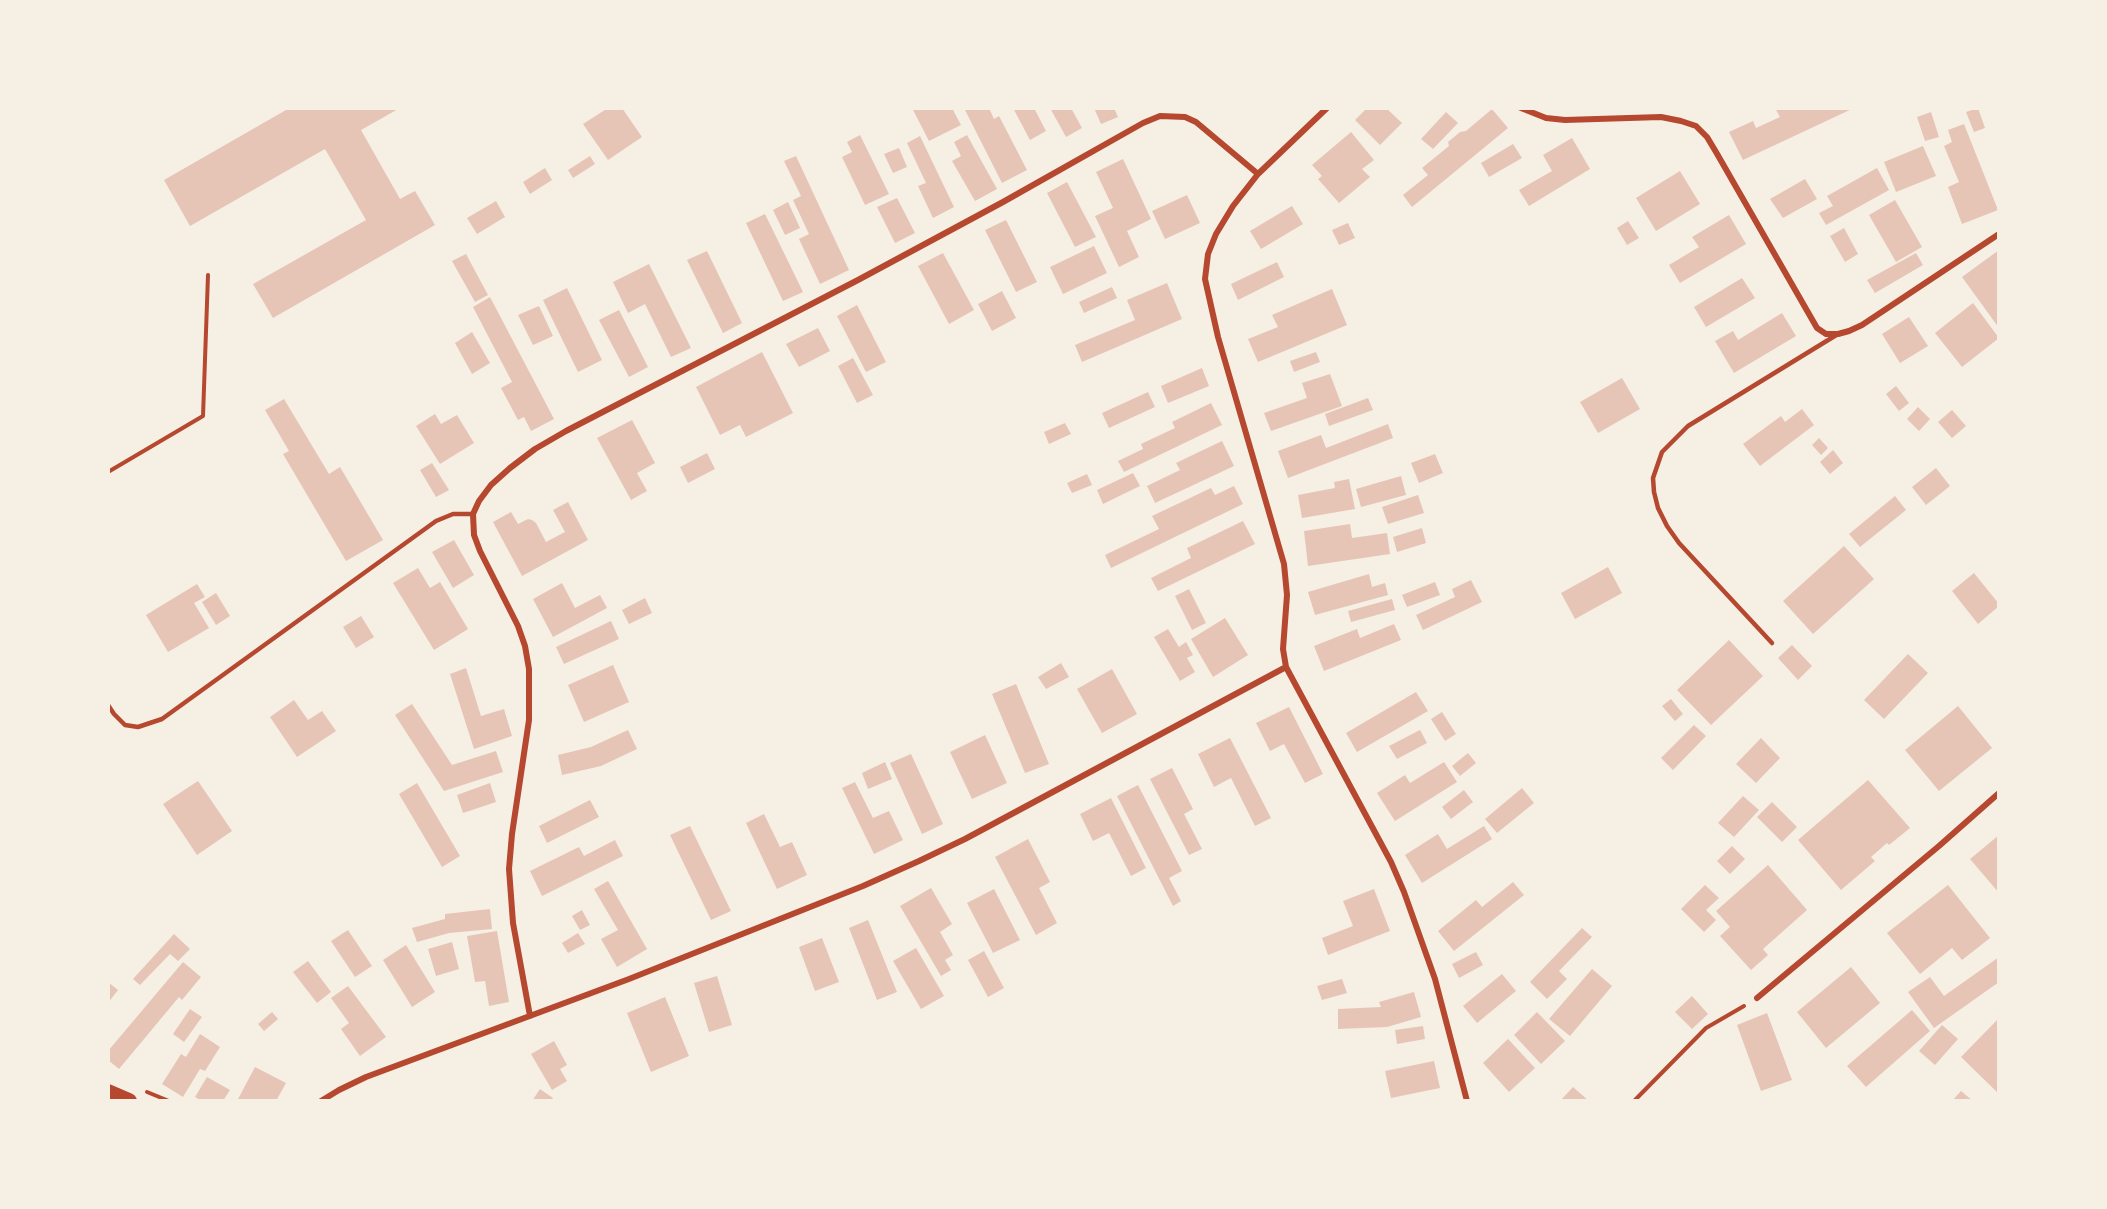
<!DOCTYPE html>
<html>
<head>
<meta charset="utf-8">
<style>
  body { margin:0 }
  #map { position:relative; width:2107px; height:1209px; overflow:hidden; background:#f6efe4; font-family:"Fira Sans",sans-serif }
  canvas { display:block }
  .frame { position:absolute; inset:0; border:110px solid #f6efe4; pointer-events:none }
</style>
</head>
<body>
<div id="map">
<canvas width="2107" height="1209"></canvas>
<div class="frame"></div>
</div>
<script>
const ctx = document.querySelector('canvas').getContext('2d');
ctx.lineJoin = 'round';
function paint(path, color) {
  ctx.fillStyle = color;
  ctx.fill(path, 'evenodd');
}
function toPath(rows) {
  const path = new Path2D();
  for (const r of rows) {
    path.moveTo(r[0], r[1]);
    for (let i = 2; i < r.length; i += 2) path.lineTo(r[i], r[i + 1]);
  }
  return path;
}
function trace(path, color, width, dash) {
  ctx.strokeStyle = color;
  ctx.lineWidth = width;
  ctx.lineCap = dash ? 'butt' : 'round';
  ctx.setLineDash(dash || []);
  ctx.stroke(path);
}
const building = toPath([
  [285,108,400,108,361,130,400,199,415,191,435,225,273,318,253,284,366,220,325,149,190,226,164,180,286,110],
  [608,108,622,108,642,137,608,160,583,124],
  [912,108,952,108,961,125,929,141],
  [964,108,989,108,994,119,999,116,1027,170,1002,183],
  [1013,108,1034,108,1046,131,1030,140],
  [1050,108,1071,108,1082,128,1066,137],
  [1094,108,1114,108,1118,117,1101,124],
  [1367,108,1386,108,1402,123,1380,145,1355,120],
  [1775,108,1805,108,1806,110,1811,108,1854,108,1743,160,1729,132,1753,121,1756,128,1780,117],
  [1978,108,1985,128,1974,132,1966,112],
  [1492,109,1508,128,1412,207,1403,195,1428,175,1422,168,1449,146,1448,142,1460,132,1466,131],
  [1446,112,1458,123,1433,149,1421,139],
  [1931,112,1939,137,1925,141,1917,117],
  [1964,124,1998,210,1962,224,1948,187,1959,182,1944,146,1952,142,1948,130],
  [1351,132,1374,160,1362,169,1370,177,1339,203,1318,179,1322,176,1312,165],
  [860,135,889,194,865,205,842,157,852,152,847,142],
  [967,135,997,189,975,201,952,161,961,156,954,142],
  [920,136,954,207,933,218,918,186,926,183,907,143],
  [1572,138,1590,169,1529,206,1519,190,1552,171,1543,155],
  [1513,144,1522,158,1489,177,1481,163],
  [1923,146,1936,176,1896,192,1884,162],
  [899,148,907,167,893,173,884,154],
  [590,156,595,164,573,178,568,170],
  [796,156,849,270,820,284,799,239,809,234,793,200,801,196,784,161],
  [1123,159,1151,219,1127,231,1139,257,1119,267,1095,216,1113,208,1096,172],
  [545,168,552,180,530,194,523,182],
  [1877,168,1889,190,1826,225,1819,213,1833,206,1827,196],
  [1680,171,1700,204,1656,231,1636,198],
  [1805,179,1817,199,1783,218,1770,199],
  [1067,182,1096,237,1075,247,1047,193],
  [1187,195,1200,223,1165,239,1152,211],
  [897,198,915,233,895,243,877,207],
  [1895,200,1922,247,1896,262,1869,215],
  [496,201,505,217,477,234,467,218],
  [788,202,800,228,785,235,773,210],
  [1292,206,1303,224,1261,249,1250,231],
  [765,214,803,292,783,301,746,223],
  [1729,215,1746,244,1680,283,1669,265,1699,247,1692,237],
  [1006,220,1037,282,1016,292,985,230],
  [1628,221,1639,238,1627,245,1617,228],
  [1348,223,1355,238,1339,245,1332,230],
  [1844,228,1858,254,1845,262,1830,236],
  [1094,246,1107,273,1063,294,1050,267],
  [1999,250,1999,328,1962,277],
  [707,251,742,323,723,333,687,260],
  [943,253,974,310,949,324,918,266],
  [1916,253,1923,265,1875,293,1867,280],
  [466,254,488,295,475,302,452,261],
  [1277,262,1284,277,1238,300,1231,284],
  [649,264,691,348,671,357,645,304,628,313,613,282],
  [1742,278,1755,298,1706,327,1694,307],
  [1167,283,1182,319,1082,362,1075,345,1135,320,1127,300],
  [1112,287,1117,298,1084,313,1079,302],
  [567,288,602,360,578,372,543,300],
  [1332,289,1347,325,1258,362,1248,339,1278,327,1272,315],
  [1002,291,1016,318,992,331,978,304],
  [490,297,554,419,531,431,524,417,518,420,501,388,512,382,473,307],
  [1973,303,1999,338,1962,367,1935,333],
  [857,305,886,362,866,372,837,316],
  [539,306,553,336,533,345,518,315],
  [619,310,648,367,629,377,599,320],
  [1782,313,1796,336,1734,373,1715,341,1733,331,1738,340],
  [1909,317,1928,346,1900,363,1882,334],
  [818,328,830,351,799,367,786,344],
  [472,332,490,363,472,374,455,343],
  [762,352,793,413,746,437,740,425,720,435,696,387],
  [1316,352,1320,362,1294,372,1290,361],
  [853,358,873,395,857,403,838,366],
  [1202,368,1209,386,1168,403,1161,386],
  [1330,374,1342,406,1271,431,1264,413,1307,398,1302,383],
  [1622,378,1640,409,1598,433,1580,402],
  [1896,386,1909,403,1899,411,1886,394],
  [1148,392,1155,407,1109,428,1102,413],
  [1368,398,1373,410,1329,426,1325,414],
  [284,399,329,474,340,467,383,540,346,561,283,454,289,451,265,410],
  [1211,403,1222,425,1124,472,1118,461,1143,449,1141,444,1175,428,1172,422],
  [1918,407,1930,419,1919,431,1907,419],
  [1802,409,1814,425,1760,466,1743,444,1781,416,1785,422],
  [1952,410,1966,426,1952,438,1938,422],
  [435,414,441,424,457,415,474,443,440,464,416,426],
  [632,420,655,463,637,473,647,491,631,500,597,438],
  [1065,423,1071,434,1049,444,1044,432],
  [1388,424,1393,438,1288,478,1278,451,1321,435,1326,448],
  [1819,438,1828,448,1821,455,1812,445],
  [1222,441,1234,466,1155,503,1147,486,1180,470,1176,463],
  [1833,450,1843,463,1830,474,1820,462],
  [707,453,715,469,688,483,680,467],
  [1435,454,1443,473,1419,483,1411,463],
  [432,463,449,490,436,497,420,470],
  [1936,468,1950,486,1926,505,1912,487],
  [1133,473,1140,486,1103,504,1097,490],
  [1087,474,1092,485,1072,493,1067,483],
  [1401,476,1406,495,1361,507,1356,489],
  [1349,479,1355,509,1302,518,1298,495,1335,488,1334,482],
  [1234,486,1243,504,1111,568,1105,555,1159,529,1152,516,1211,488,1215,495],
  [1418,495,1424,513,1388,524,1382,507],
  [1895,496,1906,510,1860,547,1849,534],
  [568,502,588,540,522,576,493,522,511,512,518,524,528,519,532,520,536,523,546,542,565,532,553,510],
  [1243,521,1255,544,1158,591,1151,578,1191,558,1187,548],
  [1350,524,1352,538,1387,533,1390,554,1308,566,1304,531],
  [1422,528,1426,543,1397,552,1393,537],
  [454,540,474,575,453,588,432,552],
  [1844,546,1874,579,1813,634,1783,601],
  [1608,567,1622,593,1575,619,1561,593],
  [418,568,430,588,440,582,468,629,434,650,393,583],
  [1974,573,1999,604,1999,606,1978,624,1952,591],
  [1369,574,1372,587,1385,583,1388,595,1315,615,1308,592],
  [1471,580,1482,602,1423,630,1416,615,1455,597,1452,589],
  [1435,582,1440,595,1407,607,1402,595],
  [562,583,575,608,600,595,607,608,553,637,533,599],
  [197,584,205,597,194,603,209,628,168,652,146,615],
  [1189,589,1206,623,1192,630,1175,596],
  [216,593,230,616,216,625,202,602],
  [645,598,652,613,629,624,622,610],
  [1392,599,1395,610,1351,622,1348,611],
  [361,616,374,637,356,648,343,627],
  [1225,618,1248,655,1213,677,1191,639],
  [611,621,619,639,564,664,556,647],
  [1394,624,1401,640,1324,671,1314,646,1357,629,1360,638],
  [1168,629,1179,647,1186,642,1193,655,1187,658,1195,672,1180,681,1154,637],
  [1729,640,1763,676,1711,725,1677,690],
  [1792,645,1812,666,1798,680,1778,658],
  [1908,654,1928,673,1884,719,1864,700],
  [1061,663,1069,677,1046,689,1038,677],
  [613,665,629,702,584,722,568,685],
  [466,668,481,716,504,709,512,736,474,749,450,674],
  [1112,669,1137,714,1102,733,1077,689],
  [1016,684,1049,764,1025,773,992,694],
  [1416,692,1428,711,1357,752,1346,733],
  [1671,699,1683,714,1675,721,1662,706],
  [294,700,308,720,322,711,336,731,297,757,270,717],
  [412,704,452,765,496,751,503,772,444,791,395,715],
  [1958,706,1992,748,1939,791,1905,750],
  [1289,707,1323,774,1305,783,1284,744,1270,751,1256,723],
  [1442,712,1456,734,1445,741,1431,719],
  [1694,725,1706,736,1673,770,1661,758],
  [628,730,637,749,601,766,562,775,558,755,591,747],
  [1420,730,1427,743,1397,759,1389,746],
  [985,735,1007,783,972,799,950,752],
  [1230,738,1271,818,1255,826,1231,778,1214,787,1198,754],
  [1761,738,1780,758,1756,783,1736,764],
  [1468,753,1476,763,1460,776,1452,766],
  [911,754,943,824,922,834,890,763],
  [885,762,892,779,868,789,862,773],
  [1444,762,1457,782,1395,821,1377,793,1405,775,1410,783],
  [1172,768,1193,809,1184,814,1202,849,1189,855,1150,779],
  [1868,780,1910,828,1889,845,1887,843,1871,857,1875,861,1841,890,1798,840],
  [198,781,232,831,197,855,163,804],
  [855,782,873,818,889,811,903,840,874,854,842,788],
  [417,783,460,856,442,867,399,794],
  [490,783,496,802,463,813,457,795],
  [1138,785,1182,871,1169,878,1181,901,1173,906,1117,796],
  [1522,788,1534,803,1497,833,1485,819],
  [1464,790,1473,802,1451,819,1442,807],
  [1743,796,1759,810,1734,837,1718,823],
  [1111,798,1146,868,1131,876,1109,833,1093,841,1080,814],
  [590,800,599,817,547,843,539,826],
  [1772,802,1797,827,1782,842,1757,817],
  [764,814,780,847,792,842,807,875,777,889,746,823],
  [690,826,731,911,711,920,670,835],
  [1484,826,1492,839,1422,883,1405,855,1438,834,1447,849],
  [1999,835,1999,893,1970,859],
  [1028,839,1050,882,1039,888,1057,923,1036,935,995,857],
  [615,840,623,856,542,896,530,871,579,847,584,856],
  [1732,846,1745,859,1730,874,1717,861],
  [1768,865,1807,910,1763,949,1768,955,1751,970,1720,936,1730,927,1716,911],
  [608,881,647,949,617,967,601,939,618,930,594,889],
  [1513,882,1524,895,1454,951,1438,931,1476,900,1482,907],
  [1705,885,1719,898,1706,910,1716,920,1704,932,1681,909],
  [1948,885,1990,938,1962,960,1952,948,1920,974,1887,933],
  [931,888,952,924,940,932,953,955,945,960,951,970,941,976,900,906],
  [994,889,1020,940,993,953,967,903],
  [1374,889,1390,931,1328,955,1322,938,1353,926,1343,901],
  [490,909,492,929,449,933,417,942,412,928,445,919,445,914],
  [582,910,590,925,580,930,572,916],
  [868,920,897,992,877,1000,849,928],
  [1582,928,1592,937,1559,971,1567,979,1547,999,1530,982],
  [348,930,372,966,355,977,331,941],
  [497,931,509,1002,489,1006,485,981,475,982,467,936],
  [578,933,585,944,568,953,562,943],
  [174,934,190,949,178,961,170,954,140,985,133,979],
  [822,938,839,982,815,991,799,947],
  [452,942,459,969,436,976,428,949],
  [406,945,435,992,412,1007,383,960],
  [916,948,944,996,921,1009,893,961],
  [984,951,1004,988,988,997,968,960],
  [1476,952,1483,965,1459,978,1452,964],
  [1999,957,1999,982,1934,1028,1908,992,1930,977,1944,996],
  [308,961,331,992,317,1003,293,972],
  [183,962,201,977,182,1000,179,997,119,1069,108,1060,108,1051],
  [1851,967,1880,1003,1826,1048,1797,1012],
  [1592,969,1612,986,1570,1036,1549,1019],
  [1502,974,1516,991,1477,1023,1463,1006],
  [717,976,732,1025,709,1032,694,983],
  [1342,979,1347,993,1322,1000,1317,986],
  [108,982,118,990,108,1003],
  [348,986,386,1037,360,1056,341,1029,349,1023,331,998],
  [1414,992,1421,1017,1387,1027,1338,1029,1338,1009,1381,1007,1379,1002],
  [1692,996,1708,1014,1692,1029,1675,1012],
  [665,997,689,1056,651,1072,627,1013],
  [190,1009,202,1017,184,1042,173,1034],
  [1912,1010,1930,1031,1866,1087,1847,1066],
  [272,1012,278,1019,264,1031,258,1024],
  [1537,1012,1565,1041,1541,1064,1514,1035],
  [1767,1013,1792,1080,1761,1091,1737,1025],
  [1999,1018,1999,1094,1961,1057],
  [1942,1025,1958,1039,1935,1065,1919,1051],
  [1423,1026,1425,1039,1397,1044,1395,1030],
  [200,1034,220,1047,205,1071,200,1069,183,1097,162,1084,181,1054,186,1057],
  [1508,1039,1535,1068,1509,1092,1483,1063],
  [554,1041,567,1065,560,1069,567,1081,552,1090,531,1054],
  [1434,1061,1440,1088,1391,1098,1385,1071],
  [255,1067,286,1083,276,1101,237,1101],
  [207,1077,230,1090,223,1101,202,1101,195,1097],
  [1573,1087,1589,1101,1560,1101],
  [540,1089,553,1098,551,1101,532,1101],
  [1961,1091,1973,1101,1952,1101]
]);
const path = toPath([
  [108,472,203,416,208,275],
  [147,1092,169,1101],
  [1634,1101,1706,1028,1744,1006]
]);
const service = toPath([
  [1772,643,1679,543,1667,526,1658,508,1654,492,1653,478,1662,452,1688,426,1838,334],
  [108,705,114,714,125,725,138,727,162,719,436,521,453,514,473,514]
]);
const minor = toPath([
  [1327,108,1258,174,1233,206,1216,234,1208,254,1205,279,1218,337,1284,564,1287,595,1283,649,1286,667,1391,862,1404,892,1435,979,1467,1101],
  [1521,108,1546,118,1565,120,1661,117,1681,121,1696,126,1707,137,1716,152,1817,328,1826,334,1838,334,1849,331,1862,325,1999,234],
  [1757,998,1939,846,1999,793],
  [530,1016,513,923,509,869,512,834,529,720,529,669,525,646,518,626,480,551,474,535,473,514,479,501,491,485,510,468,535,449,566,431,858,280,1003,202,1143,123,1160,116,1185,117,1196,122,1258,174],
  [321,1101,339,1090,366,1077,629,979,863,886,919,861,965,839,1286,667]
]);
const trunk = toPath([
  [108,1092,129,1101]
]);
paint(building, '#e6c5b7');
trace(path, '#b5482f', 4);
trace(service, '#b5482f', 4.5);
trace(minor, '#b5482f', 6);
trace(trunk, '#b5482f', 16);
</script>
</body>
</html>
